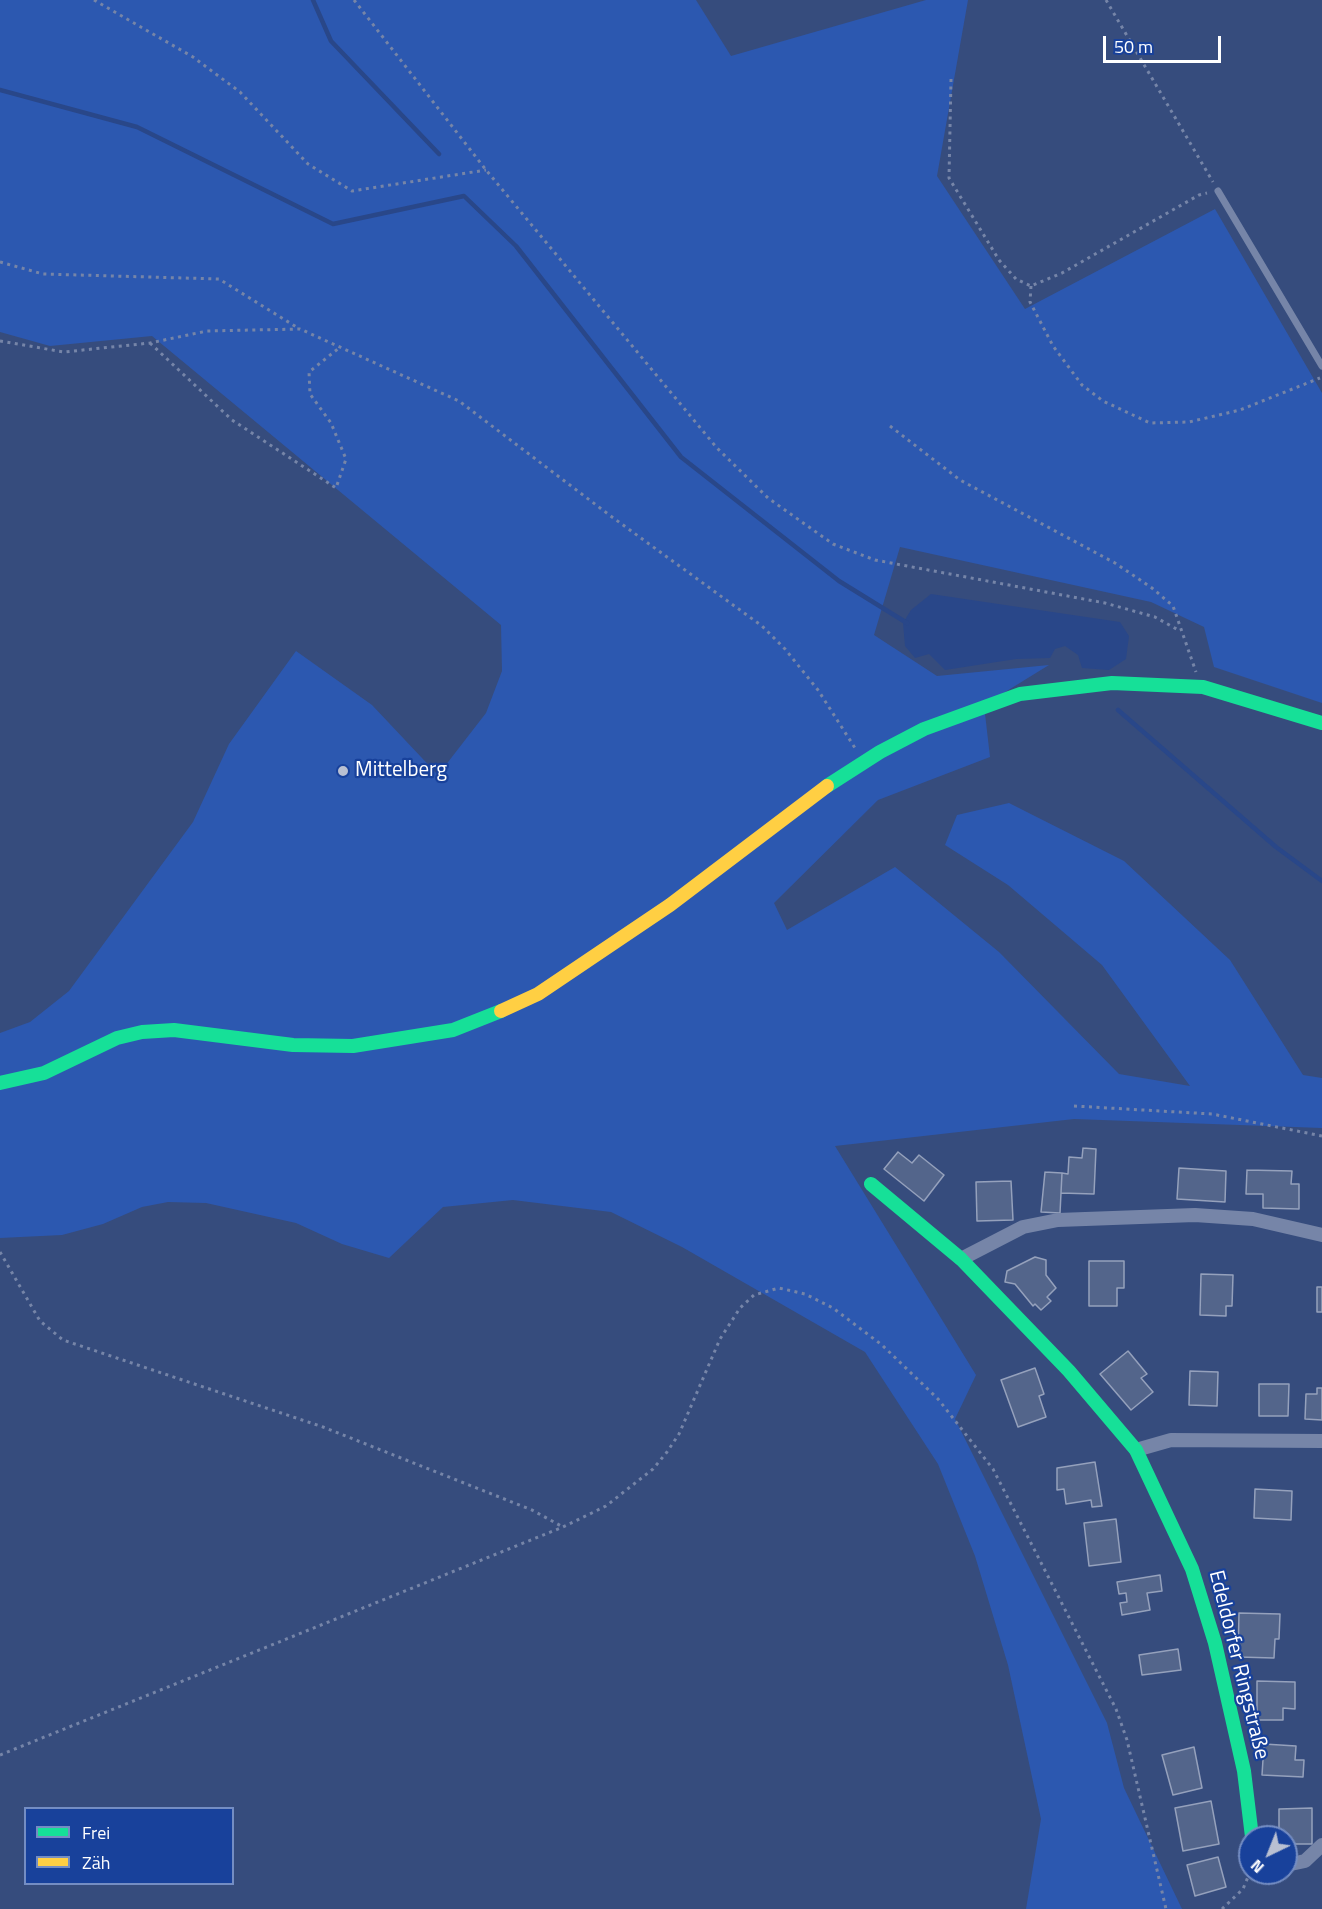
<!DOCTYPE html>
<html>
<head>
<meta charset="utf-8">
<style>
  body { margin:0 }
  #map { position:relative; width:1322px; height:1909px; overflow:hidden; background:#364c7d; font-family:"Titillium Web",sans-serif }
  canvas { display:block }
  .legend { position:absolute; left:24px; top:1807px; width:210px; height:78px; box-sizing:border-box; background:#18419b; border:2px solid #748dc3; margin:0; padding:8px 10px; list-style:none; font-size:18px; color:#fff }
  .legend li { display:flex; align-items:center; gap:12px; height:30px }
  .legend b { width:30px; border:2px solid #748dc3 }
  .north { position:absolute; left:1238px; top:1825px; width:60px; height:60px; box-sizing:border-box; background:#18419b; border:2px solid #748dc3; border-radius:50%; rotate:223deg; font-size:16px; font-weight:700; line-height:24px; text-align:center; color:#fff }
  .north::after { content:''; display:block; margin:auto; width:21px; height:27px; background:#b9c0d2; clip-path:polygon(50% 0,100% 100%,50% 72%,0 100%) }
  .scale { position:absolute; left:1103px; top:36px; width:118px; height:27px; box-sizing:border-box; border:3px solid #fff; border-top:0; padding-left:8px; font-size:18px; line-height:21px; white-space:nowrap; color:#fff; -webkit-text-stroke:4px #18419b; paint-order:stroke }
</style>
</head>
<body>
<div id="map">
<canvas width="1322" height="1909"></canvas>
<ul class="legend">
<li><b style="height:8px;background:#16e098"></b>Frei</li>
<li><b style="height:8px;background:#ffcf43"></b>Zäh</li>
</ul>
<div class="north">N</div>
<div class="scale">50 m</div>
</div>
<script>
const ctx = document.querySelector('canvas').getContext('2d');
ctx.lineJoin = 'round';
function paint(path, color) {
  ctx.fillStyle = color;
  ctx.fill(path, 'evenodd');
}
function toPath(rows) {
  const path = new Path2D();
  for (const r of rows) {
    path.moveTo(r[0], r[1]);
    for (let i = 2; i < r.length; i += 2) path.lineTo(r[i], r[i + 1]);
  }
  return path;
}
function trace(path, color, width, dash) {
  ctx.strokeStyle = color;
  ctx.lineWidth = width;
  ctx.lineCap = dash ? 'butt' : 'round';
  ctx.setLineDash(dash || []);
  ctx.stroke(path);
}
function write(font, color, halo, rows, align = 'center') {
  ctx.font = font + ' "Titillium Web",sans-serif';
  ctx.lineWidth = 4.5;
  ctx.setLineDash([]);
  ctx.textBaseline = 'middle';
  ctx.strokeStyle = halo;
  ctx.fillStyle = color;
  for (const [text, x, y, turn = 0] of rows) {
    ctx.save();
    ctx.translate(x, y);
    ctx.rotate((+turn || 0) * Math.PI / 180);
    ctx.textAlign = isNaN(turn) ? turn : align;
    if (halo) ctx.strokeText(text, 0, 0);
    ctx.fillText(text, 0, 0);
    ctx.restore();
  }
}
const green = toPath([
  [0,0,696,0,731,56,926,0,968,0,937,176,1025,309,1215,209,1322,393,1322,703,1214,667,1204,627,1151,602,900,547,874,635,937,676,1049,665,984,705,990,757,878,800,774,903,787,930,895,867,999,952,1119,1074,1190,1086,1102,965,1008,885,945,845,957,815,1009,803,1124,861,1230,960,1303,1075,1322,1078,1322,1128,1074,1119,835,1146,976,1375,955,1419,1107,1723,1124,1788,1182,1909,1026,1909,1041,1819,1008,1665,975,1556,938,1464,865,1352,682,1247,611,1212,513,1200,443,1207,389,1258,342,1244,296,1223,206,1203,168,1202,142,1207,103,1224,62,1235,0,1238,0,1033,30,1022,69,991,193,822,229,744,296,651,372,705,438,775,486,713,502,671,501,625,152,336,50,346,0,332]
]);
const water = toPath([
  [931,594,1120,622,1129,636,1126,659,1109,670,1082,668,1078,655,1065,646,1055,649,1050,658,1016,659,945,670,929,654,915,658,905,646,903,623,911,610]
]);
const stream = toPath([
  [313,0,331,41,439,154],
  [0,90,137,127,333,224,464,196,516,246,681,457,839,581,907,623],
  [1118,710,1276,847,1322,881]
]);
const building = toPath([
  [1083,1148,1096,1149,1094,1194,1061,1193,1062,1173,1068,1174,1069,1157,1082,1158,1083,1148],
  [898,1152,912,1163,919,1155,944,1175,924,1201,884,1169,898,1152],
  [1179,1168,1226,1171,1225,1202,1177,1199,1179,1168],
  [1247,1170,1292,1171,1291,1184,1299,1184,1299,1209,1263,1208,1263,1194,1246,1194,1247,1170],
  [1045,1172,1062,1173,1060,1213,1041,1212,1045,1172],
  [1011,1181,1013,1220,977,1221,976,1182,1011,1181],
  [1035,1257,1046,1260,1046,1275,1056,1288,1047,1297,1051,1301,1041,1310,1035,1304,1033,1306,1015,1284,1005,1282,1007,1271,1035,1257],
  [1089,1261,1124,1261,1124,1288,1117,1288,1117,1306,1089,1306,1089,1261],
  [1201,1274,1233,1275,1232,1306,1226,1306,1226,1316,1200,1315,1201,1274],
  [1317,1287,1322,1287,1322,1312,1317,1312,1317,1287],
  [1128,1351,1147,1374,1141,1378,1153,1392,1131,1410,1100,1374,1128,1351],
  [1035,1368,1044,1394,1039,1396,1046,1417,1018,1427,1001,1380,1035,1368],
  [1190,1371,1218,1372,1217,1406,1189,1405,1190,1371],
  [1259,1384,1289,1384,1288,1416,1259,1416,1259,1384],
  [1317,1388,1322,1388,1322,1420,1305,1419,1306,1394,1317,1394,1317,1388],
  [1095,1462,1102,1506,1092,1507,1091,1500,1066,1504,1064,1489,1057,1490,1057,1468,1095,1462],
  [1255,1489,1292,1491,1291,1520,1254,1518,1255,1489],
  [1116,1519,1121,1562,1089,1566,1084,1523,1116,1519],
  [1160,1575,1162,1591,1147,1593,1150,1610,1122,1615,1120,1603,1127,1602,1126,1593,1119,1594,1117,1582,1160,1575],
  [1239,1613,1280,1614,1279,1639,1275,1639,1274,1658,1238,1657,1239,1613],
  [1178,1649,1181,1670,1142,1675,1139,1655,1178,1649],
  [1257,1681,1295,1682,1295,1709,1283,1708,1283,1720,1257,1720,1257,1681],
  [1264,1744,1296,1746,1295,1760,1304,1760,1303,1777,1262,1775,1264,1744],
  [1194,1747,1202,1788,1173,1795,1162,1755,1194,1747],
  [1211,1801,1219,1844,1183,1851,1175,1808,1211,1801],
  [1312,1808,1312,1844,1286,1844,1286,1837,1279,1837,1279,1809,1312,1808],
  [1218,1857,1226,1887,1195,1896,1187,1865,1218,1857]
]);
const path = toPath([
  [94,0,193,57,240,92,308,164,352,191,486,170],
  [354,0,486,170,717,448,768,498,833,544,875,560,1105,603,1155,617,1180,631],
  [1106,0,1213,182],
  [951,79,949,178,999,260,1016,279,1031,286,1062,273,1199,195,1207,193],
  [0,262,43,274,219,279,298,328],
  [1031,286,1030,302,1053,346,1082,385,1103,401,1150,423,1189,422,1240,410,1320,378],
  [0,341,64,352,150,343,207,331,300,329,459,401,612,517,762,626,785,649,818,690,855,748],
  [150,343,232,420,336,488,346,459,331,423,310,394,309,372,339,348],
  [890,426,960,480,1115,563,1152,588,1173,606,1196,672],
  [1074,1106,1212,1114,1322,1136],
  [0,1252,40,1321,63,1340,323,1427,532,1510,563,1527],
  [0,1755,563,1527,606,1506,653,1469,667,1452,679,1434,720,1339,740,1308,754,1295,779,1288,805,1294,833,1308,882,1345,938,1399,993,1469,1116,1709,1127,1740,1166,1909],
  [1222,1909,1243,1889,1250,1872]
]);
const lane = toPath([
  [1218,191,1322,366]
]);
const street = toPath([
  [961,1259,1023,1227,1058,1220,1195,1215,1253,1219,1322,1235],
  [1136,1450,1171,1440,1322,1441],
  [1286,1865,1305,1861,1322,1845]
]);
const fast = toPath([
  [827,786,880,752,924,729,1020,694,1112,683,1203,687,1322,723],
  [0,1083,44,1073,117,1038,142,1032,174,1030,293,1045,353,1046,453,1030,501,1011],
  [871,1184,961,1259,1069,1371,1136,1450,1192,1569,1215,1643,1244,1771,1252,1837]
]);
const slow = toPath([
  [501,1011,538,994,670,905,827,786]
]);
const markers = [
  [343,771,6,"#b9c0d2"]
];
const poiNames = [
  ["Mittelberg",355,771]
];
const streetNames = [
  ["Edeldorfer Ringstraße",1238,1665,76]
];
paint(green, '#2c58b0');
paint(water, '#294789');
trace(stream, '#294789', 4.5);
paint(building, '#53658b');
trace(building, '#95a1bc', 1.5);
trace(path, '#7685a8', 3, [3, 4.5]);
trace(lane, '#7685a8', 7);
trace(street, '#7685a8', 14);
trace(fast, '#16e098', 14);
trace(slow, '#ffcf43', 14);
for (const [x, y, r, color] of markers) {
  const dot = new Path2D();
  dot.arc(x, y, r, 0, 2 * Math.PI);
  ctx.fillStyle = color;
  ctx.fill(dot);
  trace(dot, '#18419b', 2);
}
write('21px', '#fff', '#18419b', poiNames, 'left');
write('21px', '#fff', '#18419b', streetNames);
</script>
</body>
</html>
